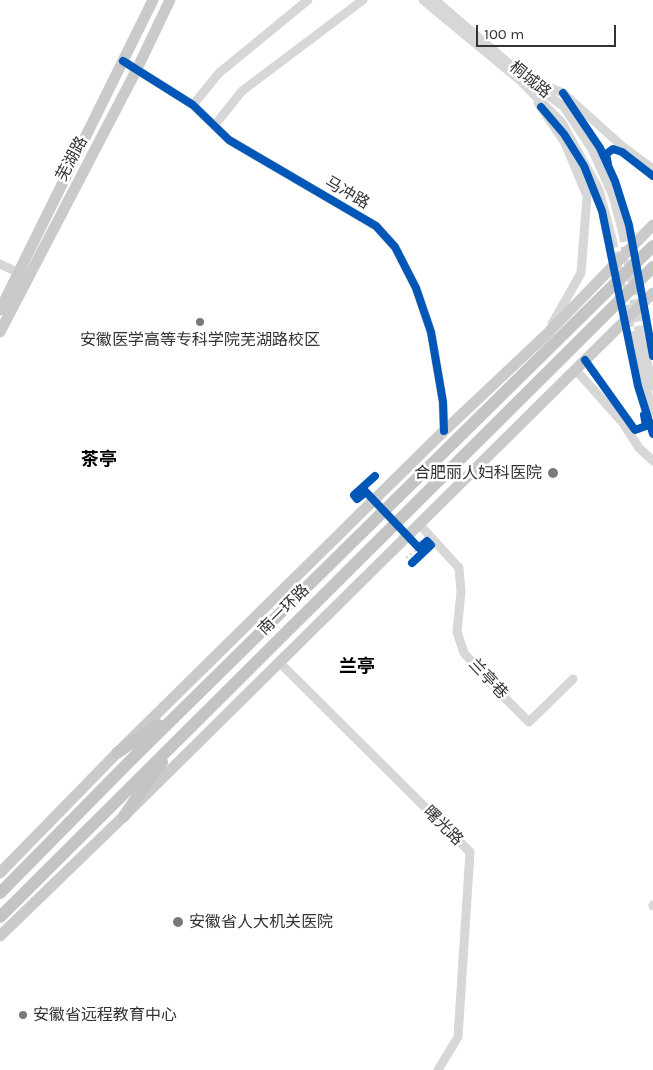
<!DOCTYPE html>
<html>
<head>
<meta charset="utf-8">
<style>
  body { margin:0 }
  #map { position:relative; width:653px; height:1070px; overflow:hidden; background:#fff; font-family:Karla,sans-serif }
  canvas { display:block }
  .scale { position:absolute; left:476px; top:25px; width:140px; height:22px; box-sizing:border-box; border:2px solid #333; border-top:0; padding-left:6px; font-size:15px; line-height:18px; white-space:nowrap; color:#333; -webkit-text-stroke:4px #fff; paint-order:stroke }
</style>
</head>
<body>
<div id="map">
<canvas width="653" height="1070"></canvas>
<div class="scale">100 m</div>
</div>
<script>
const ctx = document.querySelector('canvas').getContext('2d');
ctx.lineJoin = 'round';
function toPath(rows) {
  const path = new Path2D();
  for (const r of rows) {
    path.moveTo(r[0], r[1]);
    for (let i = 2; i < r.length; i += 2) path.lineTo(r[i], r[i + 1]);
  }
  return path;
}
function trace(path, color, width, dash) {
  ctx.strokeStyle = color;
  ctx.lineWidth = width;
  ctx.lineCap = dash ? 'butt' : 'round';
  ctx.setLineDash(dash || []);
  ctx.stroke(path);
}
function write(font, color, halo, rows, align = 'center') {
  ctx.font = font + ' Karla,"Noto Sans SC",sans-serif';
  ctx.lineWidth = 5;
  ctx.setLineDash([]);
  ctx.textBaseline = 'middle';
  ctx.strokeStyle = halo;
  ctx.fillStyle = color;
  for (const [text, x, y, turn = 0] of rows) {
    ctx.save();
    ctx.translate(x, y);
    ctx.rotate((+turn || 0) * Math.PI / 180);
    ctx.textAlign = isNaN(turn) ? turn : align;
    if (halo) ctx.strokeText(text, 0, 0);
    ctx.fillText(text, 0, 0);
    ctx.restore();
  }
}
const minorTunnel = toPath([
  [623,233,639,330],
  [612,239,632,338]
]);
const path = toPath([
  [406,558,419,548]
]);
const minor = toPath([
  [423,0,522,82,562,123,599,190,612,239],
  [435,0,528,80,564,107,592,149,613,196,623,233],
  [123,61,193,105,229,140,376,226,395,247,416,288,431,332,443,402,444,431],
  [538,83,563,93,622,146,653,169],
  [538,103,565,143,587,196,581,273,552,324],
  [193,105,219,73,308,0],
  [214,126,242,91,363,0],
  [0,264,19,273],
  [639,330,653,386],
  [632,338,653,412],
  [575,369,623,423,639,448,653,461],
  [419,524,459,568,461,592,457,632,464,653,499,692,529,722,573,679],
  [279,662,470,852,458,1037,438,1070],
  [653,905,653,906]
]);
const major = toPath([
  [0,310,153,0],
  [0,332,137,69,170,0],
  [0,873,117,753,444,431,547,334,653,225],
  [0,936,124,816,653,293]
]);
const highway = toPath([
  [117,753,158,725],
  [124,816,162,762],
  [0,893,130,761,584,314],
  [0,917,592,328]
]);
const highwayBridge = toPath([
  [584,314,653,246],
  [592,328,653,267]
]);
const cycleway = toPath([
  [123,61,193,105,229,140,376,226,395,247,416,288,431,332,443,402,444,431],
  [563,93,600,148,615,181,629,225,653,356],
  [541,107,564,134,584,166,602,211,638,386,653,434],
  [608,164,606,154,613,149,622,152,653,176],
  [585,360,635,430,646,426,644,415],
  [375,476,354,495,357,499,366,492,419,548,427,541,431,545,412,563]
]);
const markers = [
  [200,322,5,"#7a7a7a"],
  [553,473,6,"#7a7a7a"],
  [178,922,6,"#7a7a7a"],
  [23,1015,5,"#7a7a7a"]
];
const streetNames = [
  ["桐城路",530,80,39],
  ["芜湖路",72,159,-62],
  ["马冲路",347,193,30],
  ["南一环路",284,610,-45],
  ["兰亭巷",488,679,47],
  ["曙光路",443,826,45]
];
const poiNames = [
  ["安徽医学高等专科学院芜湖路校区",200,340,"center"],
  ["合肥丽人妇科医院",542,473,"right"],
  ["安徽省人大机关医院",189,922],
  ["安徽省远程教育中心",33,1015]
];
const neighbourhoodNames = [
  ["茶亭",99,460],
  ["兰亭",357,667]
];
trace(minorTunnel, '#d6d6d6', 9, [9, 4.5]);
trace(path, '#d6d6d6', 2, [2.5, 2.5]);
trace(minor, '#d7d7d7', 9);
trace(major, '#cacaca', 11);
trace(highway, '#c4c4c4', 12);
trace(highwayBridge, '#c4c4c4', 12);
trace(cycleway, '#0057b8', 8);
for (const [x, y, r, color] of markers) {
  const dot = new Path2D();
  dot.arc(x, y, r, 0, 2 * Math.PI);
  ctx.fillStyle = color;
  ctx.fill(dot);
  trace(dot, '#fff', 2);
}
write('16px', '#333', '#fff', streetNames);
write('16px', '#333', '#fff', poiNames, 'left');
write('bold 18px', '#000', '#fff', neighbourhoodNames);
</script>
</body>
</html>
